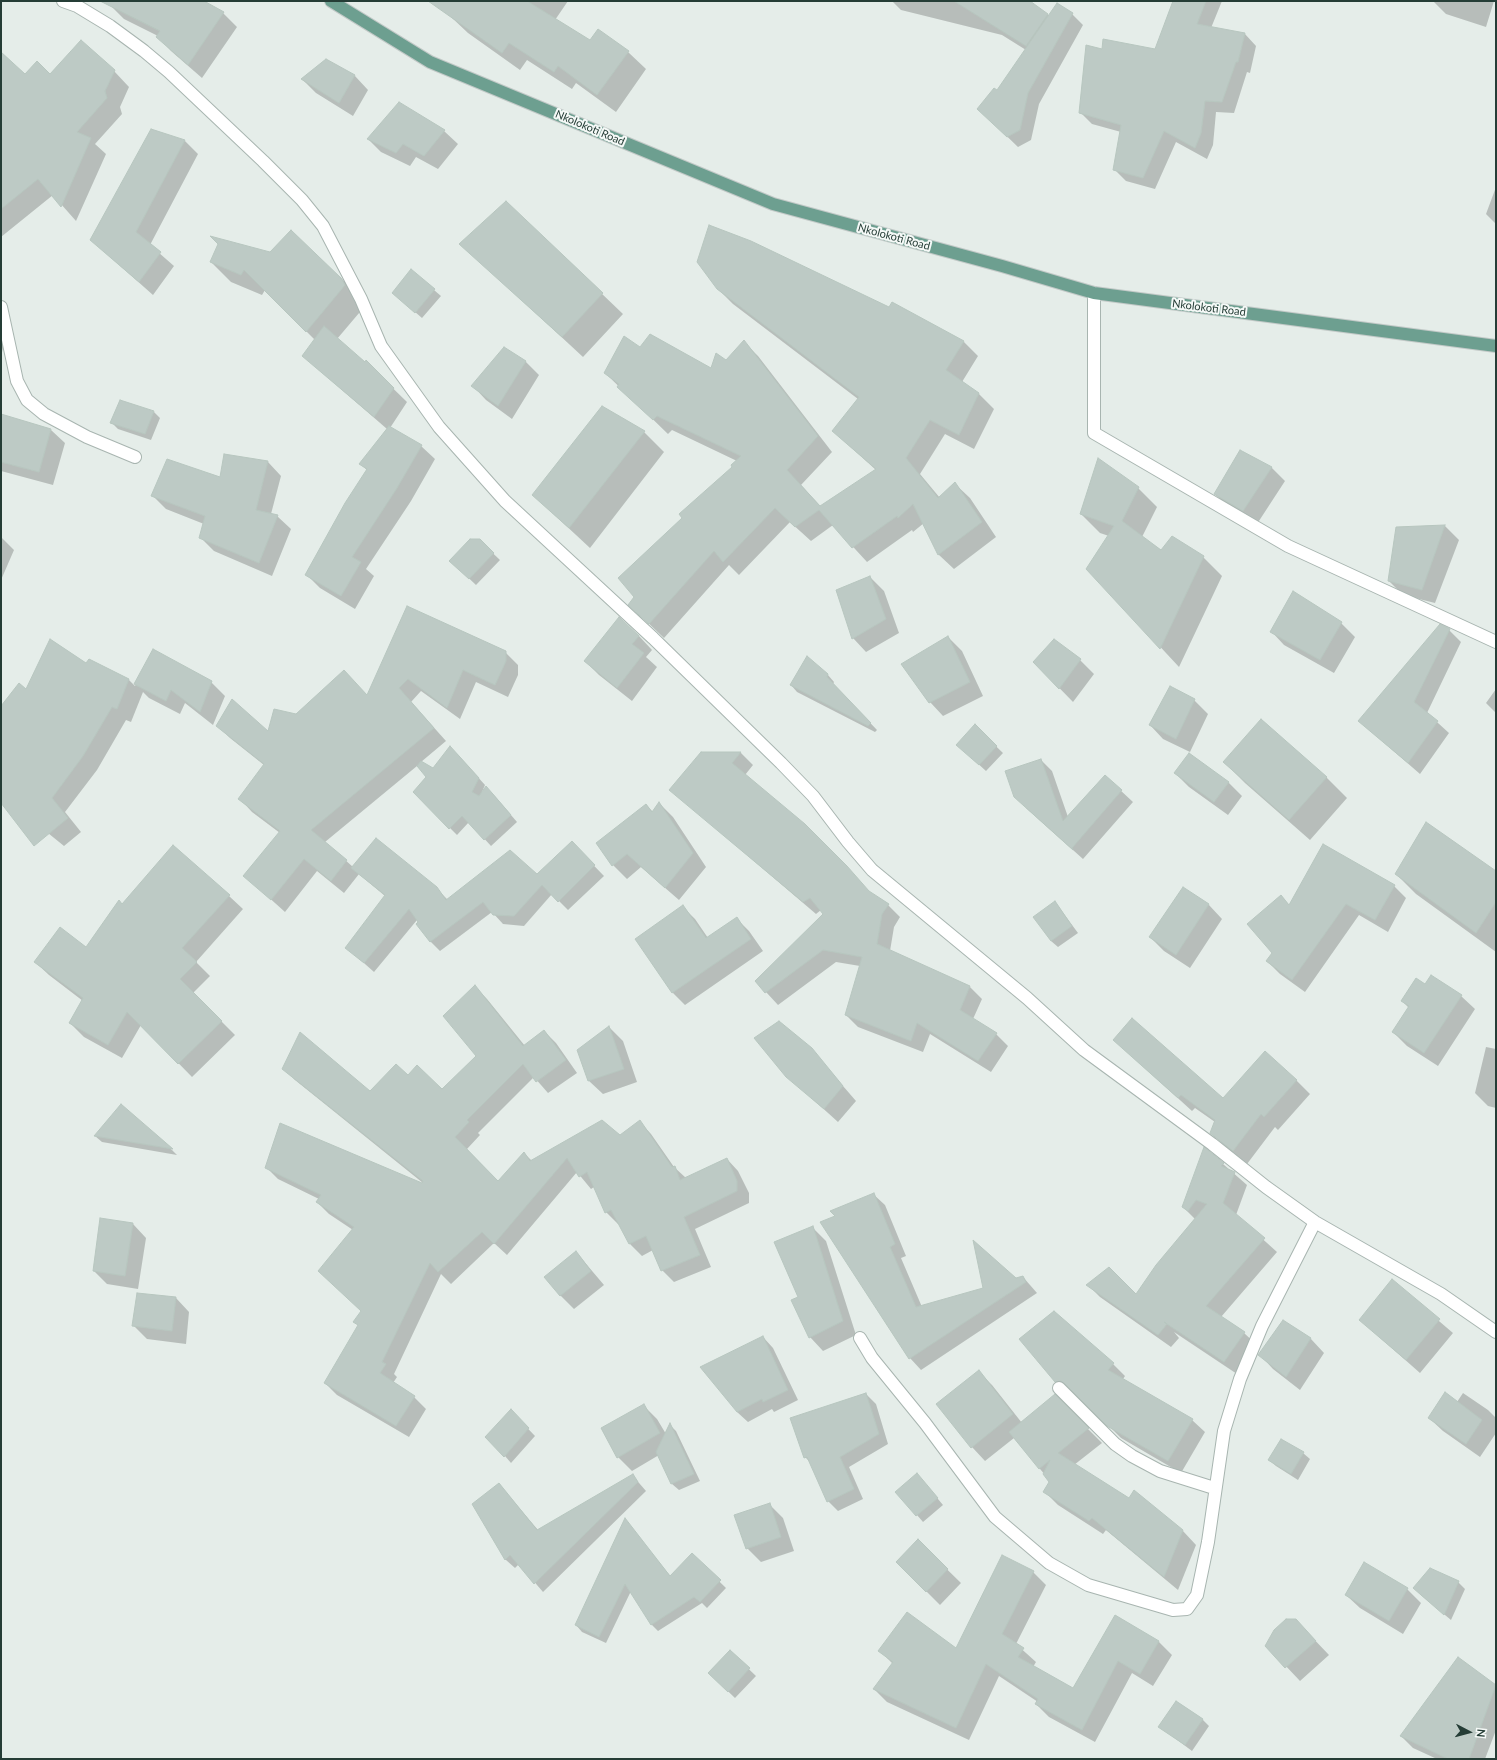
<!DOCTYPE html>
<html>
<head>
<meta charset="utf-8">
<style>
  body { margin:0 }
  #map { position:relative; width:1497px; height:1760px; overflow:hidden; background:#e5ede9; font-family:Lato,sans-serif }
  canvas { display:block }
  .frame { position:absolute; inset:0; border:2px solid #253d36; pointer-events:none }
  .north { position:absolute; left:1449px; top:1712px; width:40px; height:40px; -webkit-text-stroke:3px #f5f9f7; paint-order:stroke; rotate:96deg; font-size:11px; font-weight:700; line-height:16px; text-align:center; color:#253d36 }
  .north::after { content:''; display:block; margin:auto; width:14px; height:18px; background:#253d36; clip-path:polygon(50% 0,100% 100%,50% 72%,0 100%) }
</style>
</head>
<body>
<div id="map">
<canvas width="1497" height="1760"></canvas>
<div class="frame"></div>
<div class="north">N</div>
</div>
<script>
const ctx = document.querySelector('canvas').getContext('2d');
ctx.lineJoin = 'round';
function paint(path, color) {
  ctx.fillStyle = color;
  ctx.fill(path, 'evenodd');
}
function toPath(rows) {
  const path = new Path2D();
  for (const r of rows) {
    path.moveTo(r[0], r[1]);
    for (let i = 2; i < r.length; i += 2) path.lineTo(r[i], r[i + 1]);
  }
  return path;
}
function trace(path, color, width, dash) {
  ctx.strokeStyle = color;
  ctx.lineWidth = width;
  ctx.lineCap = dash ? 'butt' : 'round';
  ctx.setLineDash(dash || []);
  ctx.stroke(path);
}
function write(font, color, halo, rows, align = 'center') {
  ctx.font = font + ' Lato,sans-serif';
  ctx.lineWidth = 4;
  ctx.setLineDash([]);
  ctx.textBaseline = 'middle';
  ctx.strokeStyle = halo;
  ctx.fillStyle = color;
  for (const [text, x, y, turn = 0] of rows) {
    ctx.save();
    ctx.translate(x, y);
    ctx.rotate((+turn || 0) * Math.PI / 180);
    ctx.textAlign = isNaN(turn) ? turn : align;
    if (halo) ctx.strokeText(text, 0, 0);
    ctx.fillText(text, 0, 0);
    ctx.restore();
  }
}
const shadow = toPath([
  [113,1,202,1,223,13,237,27,202,78,171,51,158,36,124,19,110,5],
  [460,1,568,1,555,20,591,42,628,52,646,69,616,112,576,83,572,89,527,60,520,70,468,33,450,16],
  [892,1,1028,1,1050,16,1058,5,1072,14,1083,25,1039,104,1031,140,1018,147,989,119,997,91,1026,50,1002,35,901,10],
  [1174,1,1222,1,1211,28,1245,34,1256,46,1250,73,1247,72,1234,113,1216,112,1213,145,1207,159,1176,142,1155,189,1126,181,1114,169,1121,132,1092,124,1080,112,1102,50,1156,50],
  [1433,1,1494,1,1486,27,1446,14],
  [1,54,25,75,50,76,114,71,129,87,120,107,122,114,95,144,106,154,76,221,53,195,1,237],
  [326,60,355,76,368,90,353,116,316,93,302,79],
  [444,131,458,144,438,169,416,157,410,166,381,152,368,139],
  [184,140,198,154,150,245,174,266,153,295,91,240],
  [1496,187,1496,224,1486,214],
  [506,202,623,314,583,357,461,244],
  [211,262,341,278,362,299,365,306,337,339,365,364,366,362,407,402,390,428,421,446,435,459,411,501,366,569,374,576,355,609,320,588,306,574,367,470,360,464,387,429,303,356,315,340,265,290,262,295,231,282],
  [718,289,889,309,964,342,978,356,962,382,979,394,994,409,974,449,945,434,920,474,940,498,955,484,970,498,996,537,954,569,939,555,924,523,913,532,912,530,867,562,833,525,811,541,790,522,739,575,729,565,664,638,644,619,684,518,734,467,737,461,672,430,668,434,605,373,640,349,711,370,726,362,744,342,758,356,832,452,801,485,821,507,876,470,833,431,858,399,733,304],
  [434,290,441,296,422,318,393,293],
  [1,334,5,338,1,357],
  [504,349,526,362,539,375,512,419,486,400,473,386],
  [154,412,160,418,151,440,118,429,111,422],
  [1,415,51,430,65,443,53,485,1,471],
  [644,432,664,452,590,548,533,495],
  [225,455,268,462,281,476,271,514,277,516,291,529,272,576,214,551,200,537,204,524,166,509,152,495,221,479],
  [1271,467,1285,481,1257,524,1229,508,1215,494],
  [1138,488,1157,507,1142,537,1162,551,1203,557,1222,576,1179,667,1088,569,1109,536,1100,533,1081,514],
  [1445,526,1459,540,1435,603,1403,595,1389,581,1397,528],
  [1,537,14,550,1,580],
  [479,540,500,560,476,585,457,567],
  [870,577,884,591,899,633,866,652,853,638],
  [1294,593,1341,623,1355,637,1334,673,1284,645,1271,631],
  [408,608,505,652,518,665,518,675,508,697,476,682,460,719,421,691,411,702,446,741,421,762,433,769,457,754,485,785,482,792,493,794,517,822,491,846,469,822,457,835,414,792,427,776,417,766,325,842,353,867,436,888,448,900,537,875,572,843,604,876,568,910,552,894,524,926,503,924,492,912,440,951,430,941,417,920,374,972,347,948,385,896,359,874,344,893,317,871,285,912,245,876,280,833,252,812,240,799,264,765,230,738,217,725,268,733,296,715,368,696],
  [1449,630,1461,642,1427,713,1449,733,1420,774,1359,721],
  [639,636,652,650,646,657,657,667,632,701,599,675,585,661],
  [948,637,962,651,983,696,943,716,930,702],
  [153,650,211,682,225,696,213,725,185,703,180,714,149,698,143,692,131,722,126,720,97,770,65,812,81,832,64,846,1,795,1,708,26,690,87,665,89,660,129,680,135,686],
  [1080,660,1094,674,1073,702,1034,662],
  [828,675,834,682,833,684,877,730,875,732,797,692,791,685],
  [1496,689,1496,713,1486,703],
  [1194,700,1208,714,1190,752,1163,739,1150,725],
  [975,726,1003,753,986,771,964,751],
  [701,753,741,753,753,765,745,775,805,825,872,895,888,905,900,917,894,927,890,951,969,986,982,999,973,1019,996,1034,1008,1046,991,1072,930,1034,923,1052,858,1027,846,1015,860,966,836,962,778,1005,766,992,756,981,825,914,821,910,816,914,671,790],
  [1041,760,1052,771,1068,817,1105,776,1133,802,1083,859,1026,808],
  [1224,762,1326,777,1347,798,1310,840,1245,783],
  [1175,773,1228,782,1242,796,1228,815,1189,787],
  [660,804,673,817,706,867,679,900,641,867,627,879,613,865,646,805,653,812],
  [1496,873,1496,952,1416,894,1396,874],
  [1394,886,1406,898,1388,932,1359,915,1305,992,1280,974,1267,961,1273,953,1281,896,1290,906],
  [1183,888,1209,905,1222,919,1190,968,1164,951,1150,937],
  [229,896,243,909,196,962,210,976,193,993,235,1035,192,1077,141,1025,122,1058,84,1037,70,1023,83,1001,49,975,35,962,86,949,122,905],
  [1055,902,1078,933,1058,947,1051,941],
  [683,907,695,919,708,938,737,919,749,931,763,951,685,1005,673,993,636,939],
  [1425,985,1461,996,1475,1009,1438,1066,1407,1046,1393,1032,1409,1008,1402,1001],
  [475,987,487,999,525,1046,544,1031,556,1043,577,1073,548,1093,534,1077,478,1133,480,1135,467,1149,498,1182,524,1153,532,1161,620,1136,640,1122,651,1134,674,1167,686,1178,727,1159,738,1171,749,1193,749,1203,695,1229,711,1267,674,1282,662,1270,653,1250,642,1256,630,1244,619,1224,618,1224,606,1212,594,1187,591,1189,577,1172,507,1255,494,1243,451,1284,441,1274,394,1374,397,1377,393,1383,414,1397,426,1409,409,1437,337,1395,325,1383,359,1326,355,1322,362,1311,353,1230,329,1214,317,1202,319,1199,278,1179,266,1167,422,1184,423,1183,295,1080,283,1068,370,1092,408,1076,442,1091,478,1056],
  [609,1027,623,1041,637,1082,603,1094,589,1081],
  [1114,1040,1223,1100,1296,1080,1310,1094,1278,1130,1275,1127,1247,1164,1225,1146,1211,1133,1215,1122,1195,1108,1192,1111],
  [1486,1047,1496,1049,1496,1108,1488,1106,1475,1093],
  [811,1049,856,1101,838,1122,787,1076],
  [121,1105,172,1150,177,1155,102,1142,95,1136],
  [1223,1164,1247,1185,1236,1215,1277,1252,1221,1317,1244,1333,1257,1345,1237,1374,1174,1332,1179,1338,1171,1347,1100,1297,1088,1285,1136,1295,1195,1219,1183,1207],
  [873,1194,885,1205,906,1256,901,1258,922,1307,1023,1277,1037,1293,921,1370,910,1358,836,1216],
  [133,1224,146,1238,138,1289,107,1284,94,1271],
  [812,1227,826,1241,856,1335,823,1351,810,1337,799,1297],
  [576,1252,604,1285,574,1309,560,1295],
  [1392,1281,1453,1333,1420,1373,1360,1320],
  [176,1298,189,1312,186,1344,147,1339,133,1325],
  [1284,1321,1311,1339,1324,1353,1300,1390,1273,1369,1260,1355],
  [763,1337,773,1348,798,1400,774,1412,772,1409,748,1422,737,1412],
  [1113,1364,1125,1376,1123,1379,1192,1420,1205,1432,1181,1473,1121,1438,1078,1395,1074,1393,1068,1394,1056,1381],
  [979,1372,992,1385,1022,1423,1055,1396,1102,1443,1074,1465,1129,1499,1134,1491,1183,1531,1196,1545,1178,1590,1106,1530,1103,1534,1058,1505,1045,1492,1051,1482,1014,1438,985,1461,972,1447],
  [1463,1393,1488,1410,1496,1418,1496,1433,1480,1457,1443,1431,1429,1418,1457,1402],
  [866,1394,876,1404,888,1444,849,1467,863,1499,838,1511,828,1501,810,1462,805,1457],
  [643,1405,657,1419,666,1434,670,1425,676,1431,700,1481,679,1490,672,1484,659,1455,632,1471,618,1457],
  [511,1411,535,1436,511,1463,505,1456],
  [1303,1453,1310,1459,1298,1480,1276,1466,1269,1460],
  [633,1476,646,1491,543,1592,519,1564,515,1568,506,1560,473,1504,499,1484,538,1530],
  [923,1481,943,1505,923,1522,917,1515],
  [769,1504,783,1518,794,1551,761,1562,747,1548],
  [625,1520,671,1577,692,1555,726,1588,707,1608,702,1603,658,1631,652,1625,631,1591,606,1643,582,1632,576,1625],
  [918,1541,961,1583,940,1605,897,1562],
  [1033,1572,1046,1585,1016,1644,1036,1662,1033,1667,1074,1689,1116,1616,1159,1642,1172,1655,1153,1686,1132,1673,1095,1742,1049,1717,1036,1704,1038,1702,999,1676,969,1740,887,1702,874,1689,893,1664,880,1651,956,1650],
  [1458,1582,1465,1589,1451,1620,1421,1595],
  [1407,1589,1421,1603,1403,1634,1360,1608,1346,1595],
  [1309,1634,1329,1655,1300,1681,1266,1645],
  [730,1651,756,1676,735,1698,709,1673],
  [1458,1658,1496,1687,1496,1730,1485,1759,1437,1759,1413,1748,1401,1736],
  [1176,1702,1203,1720,1209,1726,1192,1751,1160,1727]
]);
const building = toPath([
  [100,1,204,1,224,12,188,65,156,37,160,31,100,1],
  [428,1,527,1,590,40,598,29,629,51,597,95,558,66,554,72,509,43,502,53,428,1],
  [954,1,1030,1,1048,14,1026,46,954,1],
  [1173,1,1206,1,1197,24,1245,33,1238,62,1236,62,1222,102,1205,101,1201,133,1195,148,1164,131,1143,178,1113,170,1121,125,1079,113,1086,45,1102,49,1103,39,1155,49,1173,1],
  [1057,3,1073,13,1028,93,1020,130,1007,137,977,109,994,88,997,90,1057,3],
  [81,40,115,70,105,91,107,98,77,132,91,138,61,207,38,179,1,209,1,52,25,74,37,61,50,74,81,40],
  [326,59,355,75,339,103,301,79,326,59],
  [399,102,445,130,424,156,403,144,396,153,367,139,399,102],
  [151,129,185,140,136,232,161,252,139,282,90,240,151,129],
  [506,201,603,293,562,337,459,244,506,201],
  [709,225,751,241,889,307,892,302,964,341,946,370,979,393,959,435,930,420,906,458,938,498,955,482,982,522,938,555,913,504,898,518,897,516,852,548,819,510,795,527,775,508,723,562,714,551,649,624,628,605,634,597,618,578,682,518,679,514,732,467,731,465,741,456,657,416,653,420,617,387,619,384,604,373,624,336,640,347,650,334,711,368,716,353,726,360,744,340,818,436,787,470,820,506,876,469,832,431,859,397,717,289,697,262,709,225],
  [291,230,341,278,345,285,306,332,244,270,241,275,210,262,218,244,210,236,270,252,291,230],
  [411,269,435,289,415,313,392,293,411,269],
  [324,326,365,362,366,360,394,388,374,417,302,356,324,326],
  [504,347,526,361,498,406,471,386,504,347],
  [120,400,154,411,145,434,110,423,120,400],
  [602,406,645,431,569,528,532,495,602,406],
  [1,414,51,429,39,472,1,462,1,414],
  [389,426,422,445,397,488,352,557,361,562,341,596,305,575,345,503,367,469,359,464,389,426],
  [1240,450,1272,467,1243,511,1214,494,1240,450],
  [224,454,268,461,256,510,278,515,259,563,199,538,205,516,151,496,167,459,220,477,224,454],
  [1098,458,1139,487,1122,521,1161,550,1172,536,1204,556,1160,649,1086,569,1114,526,1080,514,1098,458],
  [1445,525,1422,590,1388,581,1396,527,1445,525],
  [470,539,480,539,494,553,469,579,449,561,470,539],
  [870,576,886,619,852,639,836,590,870,576],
  [1293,591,1342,622,1320,660,1270,632,1293,591],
  [407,606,506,651,506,661,495,685,463,670,447,708,408,679,399,688,434,728,311,830,347,860,331,881,304,859,271,900,243,876,280,831,238,799,264,764,216,726,232,699,268,731,274,709,296,714,344,670,367,695,407,606],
  [619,617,639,636,632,644,644,653,617,688,584,661,619,617],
  [1440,624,1450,629,1414,702,1438,721,1408,763,1358,721,1440,624],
  [948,636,970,682,929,703,901,664,948,636],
  [50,639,86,663,89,659,129,679,117,709,112,707,83,756,52,798,68,818,34,846,1,803,1,706,19,683,26,689,50,639],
  [1054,639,1081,659,1059,689,1033,662,1054,639],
  [153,649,212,681,200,712,171,690,166,701,134,684,153,649],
  [807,656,828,674,827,677,871,723,868,726,790,685,807,656],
  [1170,686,1195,699,1176,739,1149,725,1170,686],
  [1261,719,1327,777,1289,820,1223,762,1261,719],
  [975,724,997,746,979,765,956,745,975,724],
  [450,746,479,778,472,792,479,796,486,786,511,815,484,840,462,816,449,829,413,792,426,777,417,766,421,761,433,768,450,746],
  [701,752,741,752,732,763,805,824,847,866,869,891,889,904,882,914,877,944,970,986,960,1010,997,1033,978,1061,917,1023,911,1041,845,1015,862,957,823,950,765,993,755,981,823,914,810,898,803,902,669,790,701,752],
  [1189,753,1229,782,1214,802,1174,773,1189,753],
  [1041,759,1063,821,1105,775,1122,790,1072,848,1073,850,1014,797,1005,771,1041,759],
  [659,802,693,853,665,888,627,854,612,866,596,843,646,804,652,812,659,802],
  [1426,822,1496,871,1496,902,1476,933,1395,874,1426,822],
  [376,838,437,887,446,900,510,850,537,874,572,841,595,865,558,902,542,885,514,916,493,915,483,902,430,942,416,924,418,922,409,909,364,963,345,948,385,895,351,868,376,838],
  [1323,844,1395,885,1375,920,1346,904,1292,980,1266,961,1272,953,1247,924,1281,895,1289,905,1323,844],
  [173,845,230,895,182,948,197,962,180,979,222,1021,178,1064,127,1012,108,1045,69,1023,83,998,34,962,60,927,86,947,119,900,122,904,173,845],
  [1183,887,1209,904,1176,955,1149,937,1183,887],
  [1055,901,1072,926,1051,941,1033,917,1055,901],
  [683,905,706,938,737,917,751,939,672,993,635,939,683,905],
  [1431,975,1462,995,1424,1053,1392,1032,1409,1006,1401,1001,1416,978,1425,984,1431,975],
  [475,985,523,1046,544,1030,566,1060,536,1082,523,1064,467,1120,469,1122,455,1137,498,1181,524,1152,530,1161,602,1120,620,1135,640,1120,672,1167,675,1166,680,1180,727,1158,737,1181,737,1191,684,1217,700,1255,661,1271,646,1236,629,1244,611,1210,605,1213,587,1172,579,1177,567,1158,494,1244,482,1232,438,1272,430,1263,382,1362,386,1364,380,1373,415,1396,396,1426,324,1383,358,1325,353,1322,361,1311,318,1271,354,1227,316,1202,321,1195,265,1168,280,1123,422,1183,423,1181,282,1069,300,1032,370,1091,396,1064,408,1075,417,1065,442,1089,476,1056,443,1016,475,985],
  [1132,1018,1223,1098,1265,1051,1297,1080,1264,1117,1261,1114,1233,1151,1210,1133,1215,1120,1181,1095,1178,1098,1113,1040,1132,1018],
  [779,1021,812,1048,843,1086,824,1109,786,1077,754,1038,779,1021],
  [609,1026,624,1069,588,1081,577,1050,609,1026],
  [121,1104,173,1149,94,1136,121,1104],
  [1204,1147,1224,1163,1221,1166,1235,1172,1223,1203,1265,1238,1206,1306,1245,1332,1224,1362,1164,1322,1167,1324,1158,1335,1086,1285,1109,1267,1136,1294,1156,1265,1207,1204,1196,1200,1188,1211,1182,1207,1204,1147],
  [874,1193,895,1244,890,1247,916,1307,983,1288,973,1240,1016,1278,1023,1276,1026,1282,909,1359,820,1222,835,1216,830,1211,874,1193],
  [100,1218,133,1223,125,1276,93,1271,100,1218],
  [813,1226,843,1321,809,1338,791,1300,798,1297,774,1242,813,1226],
  [576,1251,591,1271,560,1296,544,1277,576,1251],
  [1392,1279,1440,1319,1406,1360,1359,1320,1392,1279],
  [137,1293,176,1297,172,1331,132,1326,137,1293],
  [1054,1311,1114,1363,1108,1370,1193,1419,1168,1461,1107,1426,1064,1383,1061,1381,1055,1382,1019,1339,1054,1311],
  [1283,1320,1311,1338,1286,1377,1258,1355,1283,1320],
  [763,1336,788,1390,763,1402,762,1399,737,1412,700,1367,763,1336],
  [979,1370,1013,1414,971,1448,936,1404,979,1370],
  [1445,1392,1482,1420,1466,1444,1428,1418,1445,1392],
  [866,1393,879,1434,840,1457,854,1489,827,1502,807,1457,804,1458,790,1418,866,1393],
  [1055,1394,1089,1428,1058,1453,1129,1498,1134,1490,1183,1530,1164,1577,1092,1518,1089,1521,1043,1492,1049,1482,1043,1474,1050,1460,1039,1469,1009,1432,1055,1394],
  [644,1404,660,1433,617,1458,601,1428,644,1404],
  [511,1409,529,1428,504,1457,485,1437,511,1409],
  [670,1423,694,1474,671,1484,656,1452,670,1423],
  [1281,1439,1304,1452,1291,1474,1268,1460,1281,1439],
  [917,1473,938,1498,916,1516,895,1492,917,1473],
  [633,1474,638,1482,534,1584,510,1555,505,1560,472,1504,499,1483,537,1530,633,1474],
  [770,1503,781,1537,746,1549,734,1515,770,1503],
  [625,1518,670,1576,692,1553,721,1580,700,1602,694,1597,651,1625,625,1584,599,1637,575,1625,625,1518],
  [918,1539,948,1569,926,1592,896,1562,918,1539],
  [1002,1555,1034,1571,1002,1634,1024,1648,1018,1657,1073,1688,1115,1615,1159,1641,1140,1674,1118,1661,1082,1730,1035,1704,1038,1699,986,1664,956,1728,873,1689,893,1662,878,1651,907,1612,956,1648,1002,1555],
  [1364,1562,1408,1588,1389,1621,1345,1595,1364,1562],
  [1430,1568,1459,1581,1444,1615,1413,1588,1430,1568],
  [1286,1619,1296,1619,1316,1641,1285,1668,1265,1646,1274,1630,1286,1619],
  [730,1650,750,1668,728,1692,708,1673,730,1650],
  [1458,1657,1496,1685,1469,1759,1448,1759,1400,1736,1458,1657],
  [1176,1701,1203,1719,1185,1745,1158,1727,1176,1701]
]);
const minor = toPath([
  [63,1,77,6,110,26,144,51,169,72,263,161,302,200,323,226,361,299,381,346,439,427,505,501,653,638,781,763,813,796,848,842,872,870,1027,998,1084,1050,1212,1144,1266,1187,1315,1222,1441,1294,1496,1332],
  [1094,293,1094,433,1288,546,1496,642],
  [1,307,17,381,27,400,44,414,87,437,135,457],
  [860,1338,872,1358,925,1423,995,1517,1049,1563,1088,1585,1173,1610,1187,1609,1197,1595,1208,1542,1224,1431,1240,1379,1262,1326,1315,1222],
  [1059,1388,1115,1444,1132,1456,1160,1471,1214,1488]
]);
const major = toPath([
  [331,1,430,62,773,204,1002,266,1094,293,1496,346]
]);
const streetNames = [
  ["Nkolokoti Road",590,128,23],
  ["Nkolokoti Road",894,237,15],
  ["Nkolokoti Road",1209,308,7]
];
paint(shadow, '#0003');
paint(building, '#bdcac5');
trace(building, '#b7c6bf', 1);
trace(minor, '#a8b5b0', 14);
trace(major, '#c2c9c7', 14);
trace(minor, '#fff', 12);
trace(major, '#6d9f90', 12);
write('11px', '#253d36', '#f5f9f7', streetNames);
</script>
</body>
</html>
